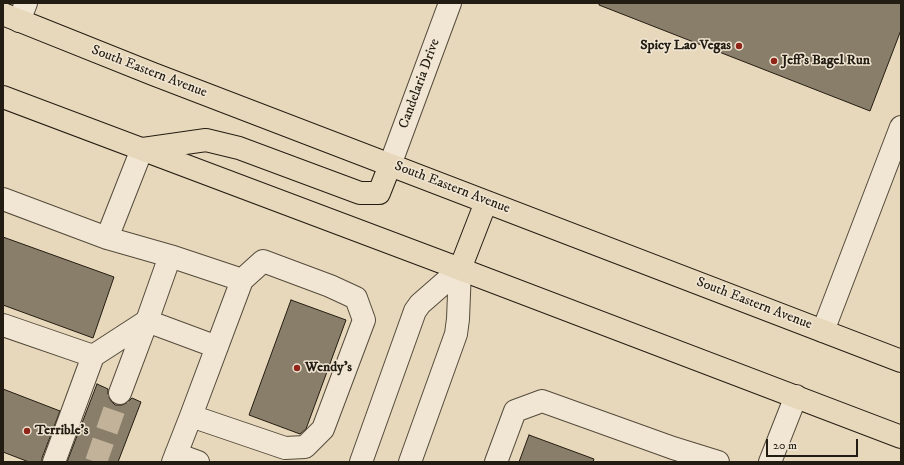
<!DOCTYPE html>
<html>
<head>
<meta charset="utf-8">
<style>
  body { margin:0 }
  #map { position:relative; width:904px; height:465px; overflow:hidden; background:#e8d8bb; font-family:"IM FELL DW Pica",serif }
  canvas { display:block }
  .frame { position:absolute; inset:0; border:4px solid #231c12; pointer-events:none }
  .scale { position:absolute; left:766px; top:439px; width:92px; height:18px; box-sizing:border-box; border:2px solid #231c12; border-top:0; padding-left:5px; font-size:12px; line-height:14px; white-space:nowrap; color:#231c12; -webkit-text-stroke:3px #f0e6d3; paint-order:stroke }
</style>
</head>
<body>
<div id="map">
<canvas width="904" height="465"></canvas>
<div class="frame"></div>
<div class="scale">20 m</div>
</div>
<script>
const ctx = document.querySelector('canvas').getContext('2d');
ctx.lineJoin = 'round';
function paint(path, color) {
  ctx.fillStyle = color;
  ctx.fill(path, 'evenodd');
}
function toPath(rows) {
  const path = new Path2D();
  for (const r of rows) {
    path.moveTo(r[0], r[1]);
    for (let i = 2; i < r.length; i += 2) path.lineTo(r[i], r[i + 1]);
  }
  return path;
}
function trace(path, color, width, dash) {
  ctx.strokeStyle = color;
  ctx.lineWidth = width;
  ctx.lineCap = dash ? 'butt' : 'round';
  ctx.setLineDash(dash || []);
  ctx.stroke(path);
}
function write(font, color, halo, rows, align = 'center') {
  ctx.font = font + ' "IM FELL DW Pica",serif';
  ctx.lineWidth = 3;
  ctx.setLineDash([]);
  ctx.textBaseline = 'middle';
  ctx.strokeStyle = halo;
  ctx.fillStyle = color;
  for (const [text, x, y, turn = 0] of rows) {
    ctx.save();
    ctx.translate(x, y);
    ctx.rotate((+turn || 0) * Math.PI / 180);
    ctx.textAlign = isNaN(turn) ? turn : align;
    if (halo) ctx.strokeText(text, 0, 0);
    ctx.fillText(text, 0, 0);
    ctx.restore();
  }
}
const building = toPath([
  [599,3,901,3,901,30,870,111,599,5,599,3],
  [3,237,114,277,93,338,3,305,3,237],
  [291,300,346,320,306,429,300,434,249,415,291,300],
  [97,384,108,389,108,395,111,401,115,405,122,405,128,402,132,398,141,402,118,462,67,462,97,384],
  [3,389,60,411,42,458,42,462,29,462,3,452,3,389],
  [529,435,594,459,593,462,519,462,529,435]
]);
const minorTunnel = toPath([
  [96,462,120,393]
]);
const minor = toPath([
  [19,21,26,3],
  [390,165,450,3],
  [3,199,107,238,170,256,147,321,120,393],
  [107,238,142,149],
  [170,256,242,280],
  [147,321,217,347],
  [3,325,93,356,147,321],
  [823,331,901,127],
  [176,454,198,462],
  [54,462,93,356],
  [173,462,191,416,242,280,263,261,330,286,356,298,364,320,323,429,305,447,285,448,191,416],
  [361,462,415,311,420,304,460,269],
  [410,462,456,334,458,319,460,269],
  [496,462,515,411,542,401,673,448,718,462],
  [770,462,796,396]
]);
const major = toPath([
  [3,14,153,74,901,361],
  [3,97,460,269,901,437],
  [143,149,206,140,239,148,360,193,379,193,390,165],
  [460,269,486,202]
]);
const markers = [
  [739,46,4,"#8f2418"],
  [774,61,4,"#8f2418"],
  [297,368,4,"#8f2418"],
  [27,431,4,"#8f2418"]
];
const poiNames = [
  ["Spicy Lao Vegas",731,46,"right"],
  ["Jeff's Bagel Run",782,61],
  ["Wendy's",305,368],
  ["Terrible's",35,431]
];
const streetNames = [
  ["South Eastern Avenue",149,72,21],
  ["Candelaria Drive",420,84,-70],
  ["South Eastern Avenue",452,188,21],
  ["South Eastern Avenue",754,304,21]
];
paint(building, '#897e6a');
trace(building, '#231c12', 1);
trace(minorTunnel, '#c1b299', 22, [22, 11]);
trace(minor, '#544b3c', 24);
trace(major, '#231c12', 24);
trace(minor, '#f0e6d3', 22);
trace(major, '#e8d8bb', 22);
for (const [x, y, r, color] of markers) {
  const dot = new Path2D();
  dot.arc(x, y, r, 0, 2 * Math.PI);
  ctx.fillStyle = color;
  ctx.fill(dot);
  trace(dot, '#f0e6d3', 1.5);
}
write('bold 14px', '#231c12', '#f0e6d3', poiNames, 'left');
write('14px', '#231c12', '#f0e6d3', streetNames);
</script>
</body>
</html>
